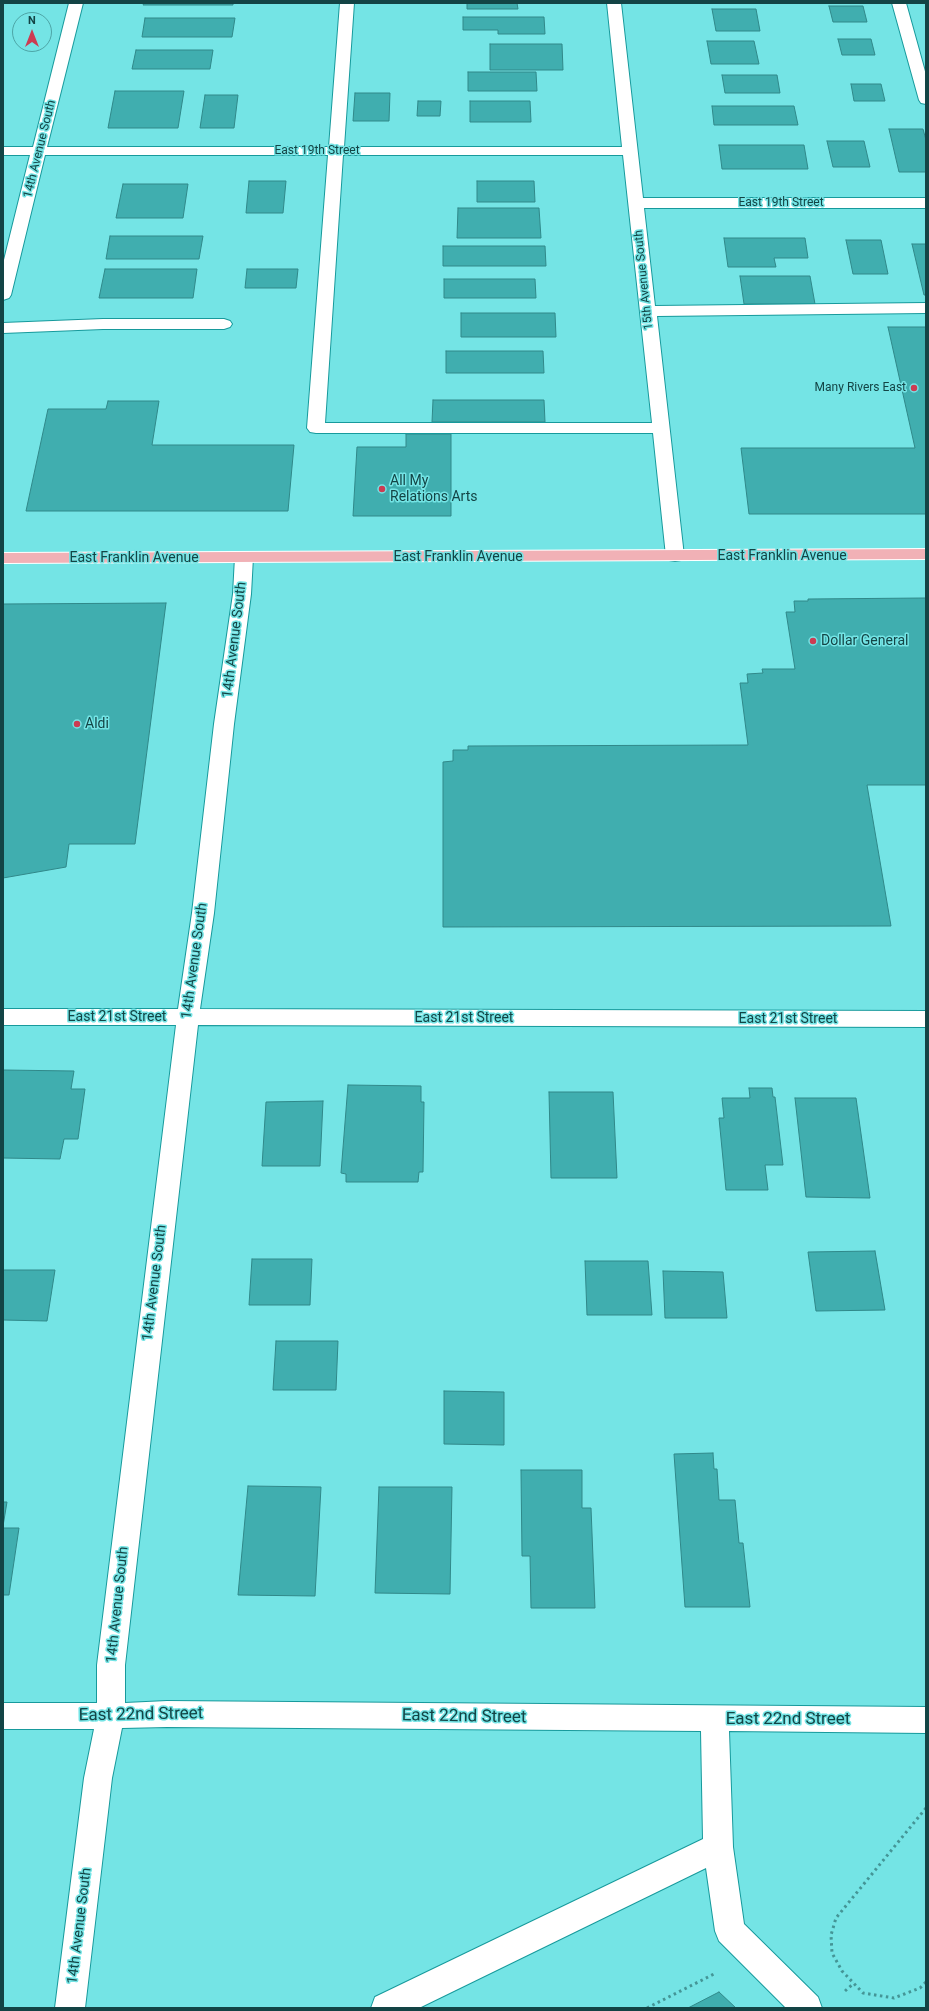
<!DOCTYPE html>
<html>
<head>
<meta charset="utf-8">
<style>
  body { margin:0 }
  #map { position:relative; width:929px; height:2011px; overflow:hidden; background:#74e4e5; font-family:Roboto,sans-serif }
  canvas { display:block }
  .frame { position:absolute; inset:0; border:4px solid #134445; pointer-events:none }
  .north { position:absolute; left:12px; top:12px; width:40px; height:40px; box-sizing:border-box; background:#74e4e5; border:1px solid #4da4a5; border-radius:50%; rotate:0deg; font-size:11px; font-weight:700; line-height:16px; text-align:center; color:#134445 }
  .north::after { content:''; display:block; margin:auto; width:14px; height:18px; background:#cc3c52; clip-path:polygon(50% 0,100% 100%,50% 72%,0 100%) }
</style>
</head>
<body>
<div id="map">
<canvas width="929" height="2011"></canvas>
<div class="frame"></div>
<div class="north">N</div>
</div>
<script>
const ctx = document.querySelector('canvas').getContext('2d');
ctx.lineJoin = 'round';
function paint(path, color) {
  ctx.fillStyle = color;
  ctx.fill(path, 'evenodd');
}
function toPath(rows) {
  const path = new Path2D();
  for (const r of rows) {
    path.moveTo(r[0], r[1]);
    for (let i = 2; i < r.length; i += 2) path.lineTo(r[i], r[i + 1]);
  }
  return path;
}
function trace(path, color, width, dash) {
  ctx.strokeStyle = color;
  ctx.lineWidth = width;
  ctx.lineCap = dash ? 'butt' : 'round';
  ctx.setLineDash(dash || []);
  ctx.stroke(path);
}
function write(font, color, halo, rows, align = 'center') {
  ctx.font = font + ' Roboto,sans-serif';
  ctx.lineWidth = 3;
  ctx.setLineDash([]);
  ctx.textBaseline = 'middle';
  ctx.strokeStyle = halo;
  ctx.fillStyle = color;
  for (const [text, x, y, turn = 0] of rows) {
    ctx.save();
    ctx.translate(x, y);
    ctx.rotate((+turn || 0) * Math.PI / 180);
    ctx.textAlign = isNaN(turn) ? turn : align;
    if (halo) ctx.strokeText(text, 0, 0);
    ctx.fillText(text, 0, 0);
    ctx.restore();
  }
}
const building = toPath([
  [144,3,233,3,233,5,143,5,144,3],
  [467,3,517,3,518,9,467,9,467,3],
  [829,6,863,6,867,22,833,22,829,6],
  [712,9,756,9,760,31,716,31,712,9],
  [463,17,544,17,545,34,498,34,498,30,463,30,463,17],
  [145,18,235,18,232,37,142,37,145,18],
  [838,39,871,39,875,55,842,55,838,39],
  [707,41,754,41,759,64,711,64,707,41],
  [490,44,562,44,563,70,490,70,490,44],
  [136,50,213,50,210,69,132,69,136,50],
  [468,72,536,72,537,91,468,91,468,72],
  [722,75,777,75,780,93,725,93,722,75],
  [851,84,881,84,885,101,854,101,851,84],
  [115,91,184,91,178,128,108,128,115,91],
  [355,93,390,93,389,121,353,121,355,93],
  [205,95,238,95,234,128,200,128,205,95],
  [418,101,441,101,440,116,417,116,418,101],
  [470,101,530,101,531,122,470,122,470,101],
  [712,106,794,106,798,125,714,125,712,106],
  [889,129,923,129,926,140,926,172,899,172,889,129],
  [827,141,864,141,870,167,833,167,827,141],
  [719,145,804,145,808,169,722,169,719,145],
  [249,181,286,181,283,213,246,213,249,181],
  [477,181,534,181,535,202,477,202,477,181],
  [123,184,188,184,183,218,116,218,123,184],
  [458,208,539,208,541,238,457,238,458,208],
  [110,236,203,236,199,259,106,259,110,236],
  [724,238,805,238,808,258,774,258,776,267,728,267,724,238],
  [846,240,881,240,888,274,853,274,846,240],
  [912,244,926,244,926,295,924,295,912,244],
  [443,246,545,246,546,266,443,266,443,246],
  [105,269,197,269,193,298,99,298,105,269],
  [247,269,298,269,296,288,245,288,247,269],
  [740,276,810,276,815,304,744,304,740,276],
  [444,279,535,279,536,298,444,298,444,279],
  [461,313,555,313,556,337,461,337,461,313],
  [888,327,926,327,926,514,749,514,741,448,915,448,888,327],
  [446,351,543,351,544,373,446,373,446,351],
  [433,400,544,400,545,422,432,422,433,400],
  [108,401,159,401,152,445,294,445,288,511,26,511,48,409,106,409,108,401],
  [406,434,451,434,451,516,353,516,357,447,406,447,406,434],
  [926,598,926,785,867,785,891,926,443,927,443,762,453,761,453,750,468,750,468,746,748,745,740,683,748,683,747,674,763,673,762,669,795,669,786,612,795,612,794,601,808,601,808,599,926,598],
  [166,603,135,844,69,844,66,867,3,878,3,604,166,603],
  [3,1070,74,1071,71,1089,85,1089,78,1139,64,1139,60,1159,3,1158,3,1070],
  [348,1085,421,1086,421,1102,424,1102,423,1172,419,1172,418,1182,346,1182,346,1174,341,1173,348,1085],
  [749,1088,772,1088,773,1097,775,1097,783,1165,765,1165,768,1190,726,1190,719,1118,724,1118,722,1098,750,1098,749,1088],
  [549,1092,613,1092,617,1178,551,1178,549,1092],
  [795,1098,856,1098,870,1198,806,1197,795,1098],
  [323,1101,320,1166,262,1166,266,1102,323,1101],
  [875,1251,885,1310,816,1311,808,1252,875,1251],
  [252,1259,312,1259,310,1305,249,1305,252,1259],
  [585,1261,648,1261,652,1315,587,1315,585,1261],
  [3,1270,55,1270,47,1321,3,1320,3,1270],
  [663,1271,723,1272,727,1318,665,1318,663,1271],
  [276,1341,338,1341,336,1390,273,1390,276,1341],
  [444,1391,504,1392,504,1445,444,1444,444,1391],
  [713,1453,714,1469,717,1469,719,1500,735,1500,739,1543,743,1543,750,1607,685,1607,674,1454,713,1453],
  [521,1470,582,1470,582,1508,591,1508,595,1608,531,1608,530,1556,522,1556,521,1470],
  [248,1486,321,1487,315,1596,238,1595,248,1486],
  [379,1487,452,1487,450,1594,375,1593,379,1487],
  [3,1502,7,1502,3,1526,3,1502],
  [3,1528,19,1528,9,1595,3,1595,3,1528],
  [719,1992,736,2008,688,2008,719,1992]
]);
const path = toPath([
  [926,1808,836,1918,831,1935,832,1953,842,1971,863,1993,894,1998,920,1988,926,1982],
  [845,1991,854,1983],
  [647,2008,714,1974]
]);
const minor = toPath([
  [69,3,83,3,47,147,329,147,340,3,354,3,344,147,622,147,607,3,621,3,643,198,926,198,926,208,644,208,655,306,926,303,926,313,657,316,684,556,681,560,675,561,669,560,666,556,653,433,316,433,310,432,307,428,328,155,45,155,11,295,9,298,3,300,3,264,30,155,3,155,3,147,33,147,69,3],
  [343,155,623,155,652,423,325,423,343,155],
  [892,3,906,3,926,75,926,104,921,103,919,100,892,3],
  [103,319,224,319,230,321,232,324,230,327,224,329,103,329,3,333,3,323,103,319],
  [244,552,250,553,253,557,251,594,234,724,214,913,200,1009,926,1011,926,1027,198,1025,125,1665,125,1703,167,1701,926,1707,926,1733,729,1731,733,1847,744,1924,818,1997,822,2008,786,2008,719,1941,715,1931,706,1868,419,2008,371,2008,375,1997,703,1839,701,1731,167,1727,122,1728,112,1778,85,2008,55,2008,84,1778,94,1729,3,1729,3,1703,97,1703,97,1665,176,1025,3,1025,3,1009,178,1009,192,913,214,724,233,594,235,557,238,553,244,552]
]);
const major = toPath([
  [926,549,926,559,3,563,3,553,926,549]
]);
const markers = [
  [914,388,4,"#cc3c52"],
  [382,489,4,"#cc3c52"],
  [813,641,4,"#cc3c52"],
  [77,724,4,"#cc3c52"]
];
const farStreetnames = [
  ["14th Avenue South",40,149,-76],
  ["East 19th Street",317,151],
  ["East 19th Street",781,203],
  ["15th Avenue South",644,280,-96]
];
const farPoinames = [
  ["Many Rivers East",906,388]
];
const poiNames = [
  ["All My",390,481],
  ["Relations Arts",390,497],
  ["Dollar General",821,641],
  ["Aldi",85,724]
];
const streetNames = [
  ["East Franklin Avenue",782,556],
  ["East Franklin Avenue",458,557],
  ["East Franklin Avenue",134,558],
  ["14th Avenue South",235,640,-83],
  ["14th Avenue South",195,961,-82],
  ["East 21st Street",117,1017],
  ["East 21st Street",464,1018],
  ["East 21st Street",788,1019],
  ["14th Avenue South",155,1283,-83],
  ["14th Avenue South",118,1605,-84],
  ["14th Avenue South",80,1926,-83]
];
const nearStreetnames = [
  ["East 22nd Street",141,1715,-1],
  ["East 22nd Street",464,1717,1],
  ["East 22nd Street",788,1720]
];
paint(building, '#40aeaf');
trace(building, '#308889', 1);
trace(minor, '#179a9c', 2);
trace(major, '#fff', 2);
trace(path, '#449596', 3, [2.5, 3.5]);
paint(minor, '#fff');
paint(major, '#f1b1b6');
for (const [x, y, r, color] of markers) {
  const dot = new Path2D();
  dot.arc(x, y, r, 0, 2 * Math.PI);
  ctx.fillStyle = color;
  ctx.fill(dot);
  trace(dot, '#74e4e5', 1.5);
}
write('12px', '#134445', '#74e4e5', farStreetnames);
write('12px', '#134445', '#74e4e5', farPoinames, 'right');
write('14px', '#134445', '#74e4e5', poiNames, 'left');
write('14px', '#134445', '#74e4e5', streetNames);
write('17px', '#134445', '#74e4e5', nearStreetnames);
</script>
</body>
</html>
